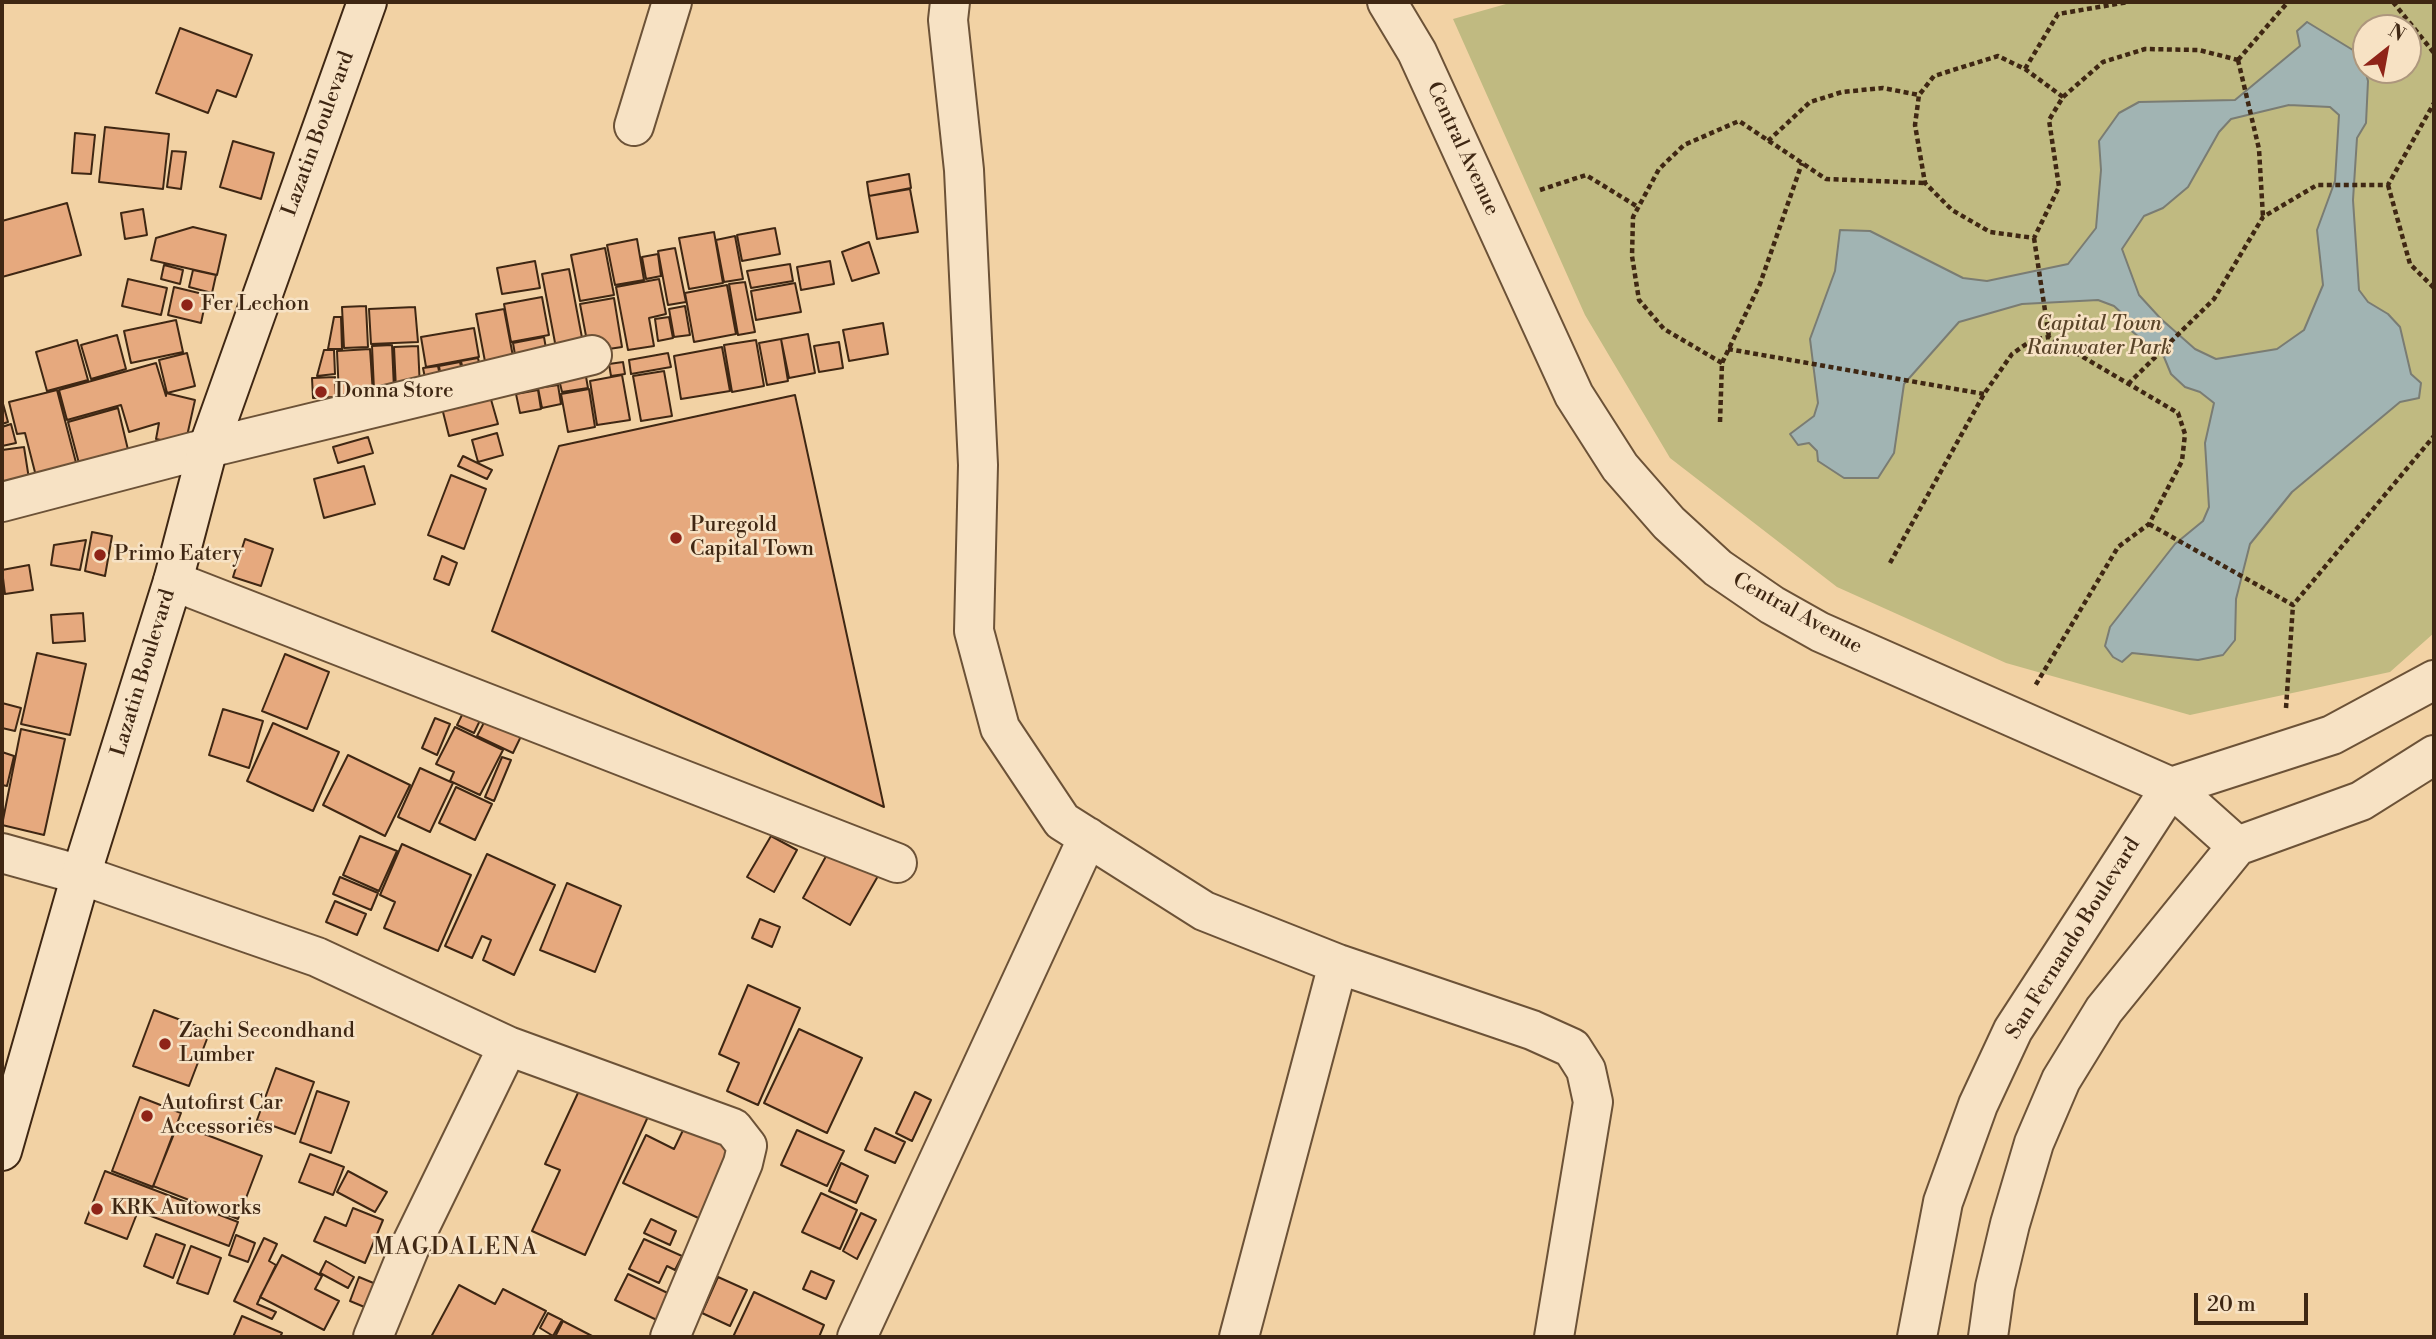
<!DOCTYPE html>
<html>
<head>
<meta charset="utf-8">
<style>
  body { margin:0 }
  #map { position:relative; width:2436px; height:1339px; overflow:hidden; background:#f2d2a4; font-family:"Libre Bodoni",serif }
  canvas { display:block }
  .frame { position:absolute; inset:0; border:4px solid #3f2713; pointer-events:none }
  .north { position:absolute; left:2352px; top:14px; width:70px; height:70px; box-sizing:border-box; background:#f7e2c4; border:2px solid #ad977d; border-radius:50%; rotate:31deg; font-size:19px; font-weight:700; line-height:28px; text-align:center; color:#3f2713 }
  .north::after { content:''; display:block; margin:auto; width:24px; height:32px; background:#8f2418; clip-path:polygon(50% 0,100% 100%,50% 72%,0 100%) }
  .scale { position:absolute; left:2194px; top:1293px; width:114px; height:32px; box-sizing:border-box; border:4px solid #3f2713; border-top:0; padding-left:9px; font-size:21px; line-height:24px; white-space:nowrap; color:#3f2713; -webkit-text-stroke:5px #f7e2c4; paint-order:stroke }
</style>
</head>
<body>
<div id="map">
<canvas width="2436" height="1339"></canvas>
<div class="frame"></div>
<div class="north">N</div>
<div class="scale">20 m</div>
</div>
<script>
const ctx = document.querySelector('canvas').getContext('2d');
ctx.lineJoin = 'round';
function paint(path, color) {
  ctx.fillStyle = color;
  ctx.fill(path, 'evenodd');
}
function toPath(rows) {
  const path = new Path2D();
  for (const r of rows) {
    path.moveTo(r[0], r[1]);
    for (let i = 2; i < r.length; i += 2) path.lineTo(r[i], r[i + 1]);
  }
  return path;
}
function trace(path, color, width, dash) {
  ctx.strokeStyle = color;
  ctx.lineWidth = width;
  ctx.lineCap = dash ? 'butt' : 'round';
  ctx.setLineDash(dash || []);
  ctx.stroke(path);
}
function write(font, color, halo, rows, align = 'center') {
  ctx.font = font + ' "Libre Bodoni",serif';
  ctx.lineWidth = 5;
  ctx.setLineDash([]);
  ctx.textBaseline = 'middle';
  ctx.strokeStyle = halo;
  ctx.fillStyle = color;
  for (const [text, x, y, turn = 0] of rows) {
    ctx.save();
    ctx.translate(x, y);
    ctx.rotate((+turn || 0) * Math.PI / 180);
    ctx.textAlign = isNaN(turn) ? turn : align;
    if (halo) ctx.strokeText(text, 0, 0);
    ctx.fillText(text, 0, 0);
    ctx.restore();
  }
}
const green = toPath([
  [1513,2,2434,2,2434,633,2390,672,2190,715,2006,663,1837,587,1670,458,1585,315,1453,19],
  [2366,28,2408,28,2408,70,2366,70]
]);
const water = toPath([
  [2307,22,2361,55,2368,81,2366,123,2357,138,2353,200,2359,290,2368,302,2388,314,2400,327,2411,374,2421,383,2419,398,2400,402,2292,492,2250,544,2236,599,2235,640,2223,655,2198,660,2132,653,2122,662,2113,657,2105,646,2110,627,2175,544,2203,521,2209,507,2205,443,2214,403,2200,392,2185,387,2171,374,2164,357,2129,329,2125,316,2114,306,2098,300,2022,304,1959,322,1904,384,1894,453,1878,478,1844,478,1818,461,1817,451,1809,443,1798,445,1790,434,1814,416,1818,403,1810,339,1835,271,1840,230,1870,231,1963,278,1987,281,2068,264,2096,228,2101,170,2099,141,2119,113,2139,102,2235,100,2300,46,2297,31,2307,22],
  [2289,105,2330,107,2339,115,2335,181,2317,230,2323,285,2304,330,2277,349,2216,359,2195,349,2161,319,2139,295,2122,249,2144,216,2163,208,2188,187,2219,132,2231,119,2289,105]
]);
const building = toPath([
  [180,28,252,55,236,97,217,90,208,113,156,93,180,28],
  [105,127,169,134,163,189,99,182,105,127],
  [75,133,95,135,91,174,72,173,75,133],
  [233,141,274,153,261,199,220,187,233,141],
  [172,151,186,152,181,189,167,187,172,151],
  [909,174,911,188,869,196,867,182,909,174],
  [910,189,918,232,877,239,869,196,910,189],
  [67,203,81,255,2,277,2,221,67,203],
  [143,209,147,235,125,239,121,213,143,209],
  [193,227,226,235,217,275,151,260,156,238,193,227],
  [775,228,780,254,742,261,737,235,775,228],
  [714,232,723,283,689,289,679,238,714,232],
  [735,236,743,279,724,282,716,240,735,236],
  [637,239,644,280,615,285,607,245,637,239],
  [869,242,879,273,852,281,842,252,869,242],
  [605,248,614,295,580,301,571,255,605,248],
  [675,248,686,302,668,305,658,251,675,248],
  [658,254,661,276,646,279,642,257,658,254],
  [535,261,540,288,502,294,497,268,535,261],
  [830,261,834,284,801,290,797,267,830,261],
  [790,264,793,281,751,288,747,271,790,264],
  [164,265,183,270,180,284,161,279,164,265],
  [569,269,583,343,556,348,542,274,569,269],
  [193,270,216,275,212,293,189,287,193,270],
  [128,279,167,288,161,315,122,306,128,279],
  [659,279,666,314,649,318,654,346,628,350,616,287,659,279],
  [745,282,755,332,738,335,729,284,745,282],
  [795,283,801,312,756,320,751,291,795,283],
  [727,285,736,334,694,342,685,293,727,285],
  [174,287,207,295,201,323,168,315,174,287],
  [542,297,549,335,511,342,504,304,542,297],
  [614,298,622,347,589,352,580,304,614,298],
  [366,306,368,347,344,348,342,307,366,306],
  [685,306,690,335,674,337,669,309,685,306],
  [415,307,418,342,371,344,369,309,415,307],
  [504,309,515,367,487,372,476,314,504,309],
  [334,317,341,317,342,349,328,349,334,317],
  [669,317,673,338,658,341,655,319,669,317],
  [176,320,183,352,131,363,124,331,176,320],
  [883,323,888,354,849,361,843,330,883,323],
  [474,328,479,357,426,367,421,337,474,328],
  [808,334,815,373,789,378,781,339,808,334],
  [117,335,126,369,91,379,81,345,117,335],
  [544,337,548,360,517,366,513,343,544,337],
  [781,339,788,381,767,385,759,343,781,339],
  [77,340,88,380,47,391,36,352,77,340],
  [756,340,764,386,732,392,724,345,756,340],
  [839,342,843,368,819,372,814,346,839,342],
  [392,345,394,389,374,390,372,346,392,345],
  [418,346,420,388,396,389,394,347,418,346],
  [722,347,730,391,681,399,674,356,722,347],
  [370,349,373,394,339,396,337,351,370,349],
  [324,350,334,350,335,374,317,376,324,350],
  [187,353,195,386,167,393,159,360,187,353],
  [668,353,671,367,631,374,629,360,668,353],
  [478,358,482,377,465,380,461,361,478,358],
  [460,362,464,381,442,384,439,366,460,362],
  [623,362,625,374,611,376,609,364,623,362],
  [156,363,166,396,166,393,195,400,185,445,156,439,159,423,129,432,121,405,67,420,59,390,156,363],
  [438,366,442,386,427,388,423,368,438,366],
  [585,371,588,388,562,392,558,375,585,371],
  [664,371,672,416,641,421,633,376,664,371],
  [622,375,630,420,597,425,590,381,622,375],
  [335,377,336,397,313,398,312,378,335,377],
  [558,385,561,404,542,408,538,388,558,385],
  [589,389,595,427,568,432,561,394,589,389],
  [57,390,79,474,38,484,25,433,17,434,9,402,57,390],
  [538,390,541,409,520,413,516,394,538,390],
  [795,395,884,807,492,631,559,446,795,395],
  [490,396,498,424,449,436,442,408,490,396],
  [2,400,8,422,2,424,2,400],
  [118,408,130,458,81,471,68,422,118,408],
  [11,424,16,443,2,446,2,427,11,424],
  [497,433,503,455,478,462,472,440,497,433],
  [368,437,373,453,338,463,333,447,368,437],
  [24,447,29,479,2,483,2,450,24,447],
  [463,456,492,470,487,479,458,466,463,456],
  [364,466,375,504,324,518,314,479,364,466],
  [451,475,486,489,464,549,428,535,451,475],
  [92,532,112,536,105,576,85,571,92,532],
  [245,539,273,549,261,586,233,577,245,539],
  [86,540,80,570,51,565,54,545,86,540],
  [442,556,457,563,449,585,434,579,442,556],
  [29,565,33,590,5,594,2,570,29,565],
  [83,613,85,641,53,643,51,615,83,613],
  [37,653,86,664,70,735,21,724,37,653],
  [285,654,329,672,307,729,262,711,285,654],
  [2,703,21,708,15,731,2,728,2,703],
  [467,705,484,712,474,733,457,725,467,705],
  [223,709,263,721,249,768,209,755,223,709],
  [489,713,524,730,513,753,477,736,489,713],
  [435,718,450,724,437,755,422,748,435,718],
  [273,723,339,752,313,811,247,781,273,723],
  [455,727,503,750,480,795,450,781,454,772,436,764,455,727],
  [21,729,65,739,44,835,2,825,21,729],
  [2,752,14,756,7,786,2,785,2,752],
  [348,755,410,785,385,836,323,805,348,755],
  [502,757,511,760,494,801,485,797,502,757],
  [420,768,453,783,430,832,398,817,420,768],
  [456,787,492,804,475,840,439,823,456,787],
  [360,836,397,851,379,891,343,875,360,836],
  [771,836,797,850,774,892,747,877,771,836],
  [402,844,471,875,438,951,384,928,395,902,380,895,402,844],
  [830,849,878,876,850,925,803,898,830,849],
  [487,854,555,885,514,975,483,960,491,940,482,936,472,958,445,946,487,854],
  [340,877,378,893,371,910,333,894,340,877],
  [567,883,621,906,595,972,540,950,567,883],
  [335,901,366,914,357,935,326,922,335,901],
  [760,919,780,927,772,947,752,938,760,919],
  [748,985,800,1008,758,1105,727,1091,739,1063,719,1054,748,985],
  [154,1010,210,1031,189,1086,133,1066,154,1010],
  [799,1029,862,1058,827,1133,764,1103,799,1029],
  [276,1068,314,1082,295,1134,257,1120,276,1068],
  [584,1080,651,1110,585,1255,532,1231,560,1170,545,1164,584,1080],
  [317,1091,349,1102,331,1153,300,1142,317,1091],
  [915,1092,931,1100,912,1141,896,1133,915,1092],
  [140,1097,181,1113,153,1187,112,1171,140,1097],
  [178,1124,262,1156,238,1219,153,1186,178,1124],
  [686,1124,741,1150,707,1222,623,1183,646,1135,674,1149,686,1124],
  [875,1128,905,1142,895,1163,865,1150,875,1128],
  [797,1130,844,1151,827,1186,781,1165,797,1130],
  [310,1154,344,1167,333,1195,299,1182,310,1154],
  [841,1163,868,1176,856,1203,829,1191,841,1163],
  [105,1171,238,1222,229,1246,138,1211,127,1239,85,1223,105,1171],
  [348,1171,387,1192,375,1212,337,1192,348,1171],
  [821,1193,857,1210,840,1249,802,1232,821,1193],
  [353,1208,383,1220,365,1263,314,1241,325,1217,346,1226,353,1208],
  [861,1213,876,1220,857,1259,843,1251,861,1213],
  [651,1219,676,1231,670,1245,644,1233,651,1219],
  [156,1234,185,1245,173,1278,144,1266,156,1234],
  [236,1235,255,1243,248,1262,229,1255,236,1235],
  [264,1238,277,1244,269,1261,276,1265,257,1304,276,1312,272,1319,234,1301,264,1238],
  [644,1239,682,1256,675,1270,667,1266,659,1283,629,1269,644,1239],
  [191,1246,221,1258,208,1294,177,1283,191,1246],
  [282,1255,322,1276,315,1289,339,1301,324,1330,260,1297,282,1255],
  [326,1261,354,1277,348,1288,320,1273,326,1261],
  [811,1271,834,1281,826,1299,803,1289,811,1271],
  [628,1274,676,1297,663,1323,615,1300,628,1274],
  [359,1277,383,1287,374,1311,350,1301,359,1277],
  [718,1277,747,1290,730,1326,702,1313,718,1277],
  [459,1285,495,1304,503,1289,546,1311,532,1337,431,1337,459,1285],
  [754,1292,824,1325,819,1337,733,1337,754,1292],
  [548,1313,562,1320,553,1336,540,1328,548,1313],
  [242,1316,282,1333,280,1337,233,1337,242,1316],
  [563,1321,594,1337,555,1337,563,1321]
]);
const path = toPath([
  [2393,2,2434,53],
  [2238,60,2259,149,2263,217],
  [2238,60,2288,2],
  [2025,69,2058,14,2128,2],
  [2063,97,2025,69,1998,56,1934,76,1919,95,1915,125,1925,183,1952,210,1990,232,2034,238,2059,187,2049,120,2063,97,2103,62,2145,49,2199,50,2238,60],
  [1768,141,1810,102,1842,92,1883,88,1919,95],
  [2388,185,2410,264,2434,288],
  [1540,190,1586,175,1638,207],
  [2034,238,2049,337],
  [1728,349,1984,394],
  [1722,363,1664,329,1639,300,1632,256,1633,217,1659,169,1684,145,1739,121,1826,179,1925,183],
  [2128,384,2214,299,2263,217,2317,185,2388,185,2434,103],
  [1720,422,1722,363,1760,284,1802,163],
  [2149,524,2293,605,2434,436],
  [1890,563,1984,394,2012,354,2032,340,2049,337,2178,413,2185,434,2182,461,2149,524,2118,547,2035,686],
  [2286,708,2293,605]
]);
const street = toPath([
  [950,2,948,20,964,170,978,465,974,631,1000,728,1062,821,1204,911,1338,964,1532,1030,1572,1048,1586,1070,1593,1102,1554,1337],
  [1387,2,1417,52,1574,395,1620,467,1669,523,1718,568,1772,605,1820,632,2171,787,2237,846],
  [634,126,672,2],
  [2,502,208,448,592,355],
  [173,581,897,863],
  [2237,846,2361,801,2434,755],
  [2,853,81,875,317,957,508,1046,733,1128,747,1146,743,1163,670,1337],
  [373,1337,409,1249,508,1046],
  [857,1337,1088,837],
  [1239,1337,1338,964],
  [1917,1337,1943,1202,1978,1105,2013,1030,2171,787,2332,735,2434,680],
  [1988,1337,1995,1287,2010,1224,2034,1143,2061,1080,2104,1010,2237,846]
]);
const secondary = toPath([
  [2,1151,81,875,173,581,208,448,367,2]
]);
const markers = [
  [187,305,7,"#8f2418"],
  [321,392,7,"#8f2418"],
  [676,538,7,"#8f2418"],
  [100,555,7,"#8f2418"],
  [165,1044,7,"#8f2418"],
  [147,1116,7,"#8f2418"],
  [97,1209,7,"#8f2418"]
];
const streetNames = [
  ["Lazatin Boulevard",319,134,-70],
  ["Central Avenue",1462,149,65],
  ["Central Avenue",1797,614,29],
  ["Lazatin Boulevard",144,673,-73],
  ["San Fernando Boulevard",2074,939,-58]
];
const poiNames = [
  ["Fer Lechon",201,305],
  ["Donna Store",335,392],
  ["Puregold",690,526],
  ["Capital Town",690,550],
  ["Primo Eatery",114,555],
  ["Zachi Secondhand",179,1032],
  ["Lumber",179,1056],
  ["Autofirst Car",161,1104],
  ["Accessories",161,1128],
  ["KRK Autoworks",111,1209]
];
const parkNames = [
  ["Capital Town",2099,325],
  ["Rainwater Park",2099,349]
];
const neighbourhoodNames = [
  ["MAGDALENA",456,1248]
];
paint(green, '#c0ba81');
paint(water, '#a1b4b3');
trace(water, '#7a7c73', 2);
paint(building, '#e6a97e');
trace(building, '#3f2713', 2);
trace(street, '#6c5237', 42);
trace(secondary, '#3f2713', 42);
trace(path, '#3f2713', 4.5, [5, 3.5]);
trace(street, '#f7e2c4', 38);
trace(secondary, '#f7e2c4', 38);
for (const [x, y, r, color] of markers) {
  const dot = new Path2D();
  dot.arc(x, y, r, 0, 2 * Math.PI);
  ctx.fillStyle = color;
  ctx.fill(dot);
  trace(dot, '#f7e2c4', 2.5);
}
write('21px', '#3f2713', '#f7e2c4', streetNames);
write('21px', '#3f2713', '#f7e2c4', poiNames, 'left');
write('italic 21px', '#594429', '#f7e2c4', parkNames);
ctx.letterSpacing = '2px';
write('23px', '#3f2713', '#f7e2c4', neighbourhoodNames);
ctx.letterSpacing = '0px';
</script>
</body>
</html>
